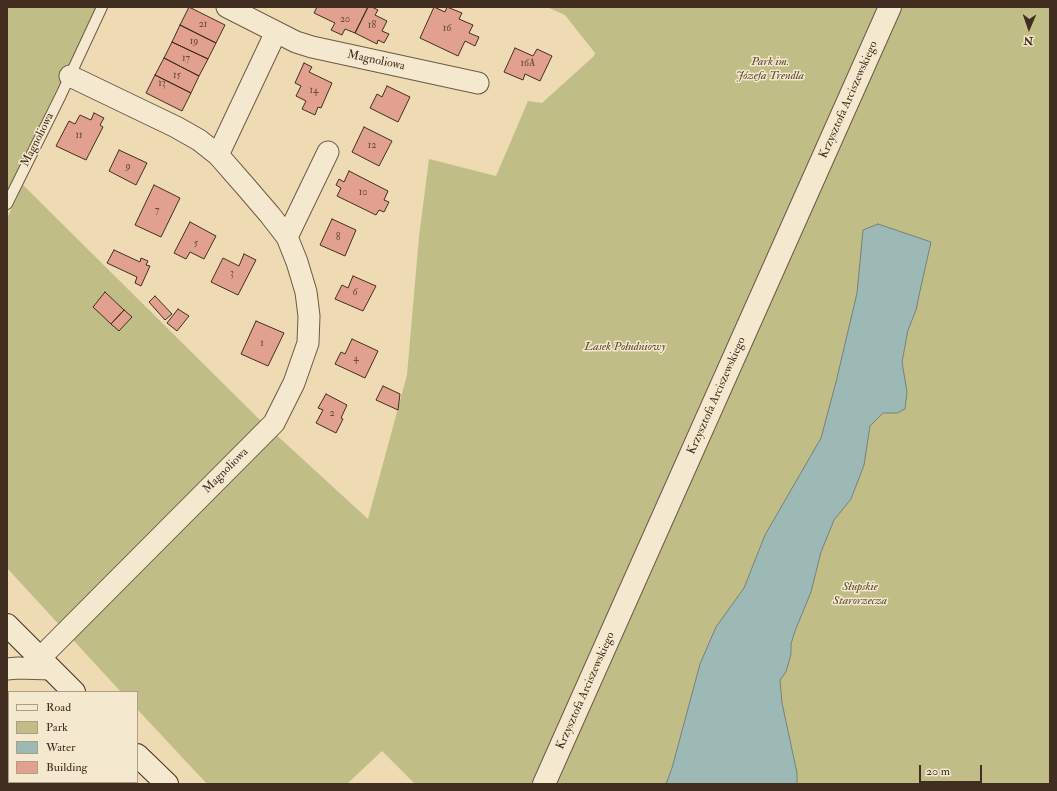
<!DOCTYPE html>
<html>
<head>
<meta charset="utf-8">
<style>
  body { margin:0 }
  #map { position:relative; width:1057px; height:791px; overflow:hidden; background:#eedbb3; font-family:"IM FELL Double Pica",serif }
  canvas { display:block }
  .frame { position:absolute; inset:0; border:8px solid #412e21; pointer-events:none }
  .legend { position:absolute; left:8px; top:691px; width:130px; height:92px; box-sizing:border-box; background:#f4e8ce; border:1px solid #ac9e89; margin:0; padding:5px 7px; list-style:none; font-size:12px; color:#412e21 }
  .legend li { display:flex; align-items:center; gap:8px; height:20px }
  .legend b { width:20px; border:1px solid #ac9e89 }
  .north { position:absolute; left:1009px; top:8px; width:40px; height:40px; -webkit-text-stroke:3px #f4e8ce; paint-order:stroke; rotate:182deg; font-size:11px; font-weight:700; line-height:16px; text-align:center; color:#412e21 }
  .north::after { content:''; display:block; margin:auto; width:14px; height:18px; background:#412e21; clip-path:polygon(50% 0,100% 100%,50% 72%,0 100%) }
  .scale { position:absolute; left:919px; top:765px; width:63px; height:18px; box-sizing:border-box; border:2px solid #412e21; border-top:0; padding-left:5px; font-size:12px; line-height:14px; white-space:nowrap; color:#412e21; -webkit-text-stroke:3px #f4e8ce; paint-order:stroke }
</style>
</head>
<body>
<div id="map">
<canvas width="1057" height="791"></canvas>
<div class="frame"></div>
<ul class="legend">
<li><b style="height:5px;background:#f4e8ce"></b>Road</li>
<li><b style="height:11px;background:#c1bd87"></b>Park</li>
<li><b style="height:11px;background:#9cb9b5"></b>Water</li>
<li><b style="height:11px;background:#e1a18e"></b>Building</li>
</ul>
<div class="north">N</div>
<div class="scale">20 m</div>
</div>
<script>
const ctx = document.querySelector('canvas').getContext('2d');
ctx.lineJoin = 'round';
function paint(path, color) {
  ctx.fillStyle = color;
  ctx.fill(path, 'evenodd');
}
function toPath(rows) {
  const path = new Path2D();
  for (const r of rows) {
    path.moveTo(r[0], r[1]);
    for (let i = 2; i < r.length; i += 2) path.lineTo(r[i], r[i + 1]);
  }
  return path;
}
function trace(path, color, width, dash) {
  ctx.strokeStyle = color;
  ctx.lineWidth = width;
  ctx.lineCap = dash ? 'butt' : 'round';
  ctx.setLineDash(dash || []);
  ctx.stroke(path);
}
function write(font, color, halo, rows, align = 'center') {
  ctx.font = font + ' "IM FELL Double Pica",serif';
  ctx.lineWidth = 3;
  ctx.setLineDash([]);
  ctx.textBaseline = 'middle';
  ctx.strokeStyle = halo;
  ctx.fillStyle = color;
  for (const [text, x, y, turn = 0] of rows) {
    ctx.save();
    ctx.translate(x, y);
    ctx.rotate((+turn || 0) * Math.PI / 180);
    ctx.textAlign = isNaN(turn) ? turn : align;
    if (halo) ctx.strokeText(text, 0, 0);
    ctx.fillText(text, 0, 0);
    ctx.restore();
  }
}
const green = toPath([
  [7,7,97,7,7,192],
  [547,7,1050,7,1050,784,415,784,382,751,347,784,207,784,137,709,137,692,121,692,7,568,7,218,23,185,259,419,368,519,407,375,419,237,429,159,496,176,528,101,542,103,594,56,595,53,565,15]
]);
const water = toPath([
  [878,224,931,242,920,291,916,310,908,330,902,362,907,392,905,409,897,413,883,413,870,426,864,465,851,499,834,520,821,552,811,592,795,631,791,644,791,654,786,672,780,680,782,703,797,773,797,784,666,784,672,768,700,664,716,627,744,588,765,535,821,438,836,382,857,293,863,230,878,224]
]);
const building = toPath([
  [189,7,225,25,216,43,180,25,189,7],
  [317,7,368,7,355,33,345,29,342,35,331,30,335,23,314,13,317,7],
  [368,7,372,7,378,10,375,15,387,21,382,31,389,34,384,43,378,40,377,44,355,33,368,7],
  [434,7,445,12,447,7,462,13,459,19,473,25,469,33,479,37,475,46,465,41,458,56,420,38,434,7],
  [180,25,216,43,208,59,172,42,180,25],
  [172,42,208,59,199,76,164,58,172,42],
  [515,48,533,56,537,49,552,56,540,81,525,74,523,80,504,72,515,48],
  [164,58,199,76,191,93,155,75,164,58],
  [304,63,312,67,309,72,332,83,321,108,318,107,315,115,302,109,306,101,296,96,301,86,295,83,304,63],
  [155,75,191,93,182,111,146,93,155,75],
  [387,86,410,97,398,122,370,108,377,94,382,97,387,86],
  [94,113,104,118,100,125,103,127,86,160,56,146,69,121,75,124,80,115,91,120,94,113],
  [364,127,392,141,379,166,352,152,364,127],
  [119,150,147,163,136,185,109,171,119,150],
  [349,171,388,191,384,200,389,202,384,212,379,210,376,215,337,196,341,188,336,185,339,179,344,182,349,171],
  [154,185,180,198,161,237,135,225,154,185],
  [332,219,356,230,345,256,320,245,332,219],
  [190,222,216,236,204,259,190,252,186,259,174,253,190,222],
  [114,250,140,262,141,258,148,261,146,265,150,266,141,286,135,283,137,277,107,263,114,250],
  [244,254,256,260,238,295,211,282,223,258,239,266,244,254],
  [353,276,376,286,363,311,335,299,342,285,348,288,353,276],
  [105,292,124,310,111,324,93,307,105,292],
  [155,296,172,314,165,320,149,302,155,296],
  [178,309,189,316,177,331,167,323,178,309],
  [124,310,132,317,119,331,111,324,124,310],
  [256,321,284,333,268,366,241,354,256,321],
  [352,339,378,351,365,378,335,364,341,352,345,354,352,339],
  [383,386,400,394,398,410,376,400,383,386],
  [326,394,347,405,341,418,343,419,336,433,316,423,323,410,318,408,326,394]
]);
const service = toPath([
  [7,204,61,95,102,7]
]);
const minor = toPath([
  [227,7,296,42,312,47,478,83],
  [218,155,276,32],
  [287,237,328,152],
  [40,658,274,423,294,383,308,343,309,316,306,292,297,262,287,237,270,215,246,187,218,155,199,140,176,127,70,76],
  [7,669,18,668,51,669]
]);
const tertiary = toPath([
  [544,784,890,7]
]);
const secondary = toPath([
  [7,625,74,692],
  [137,755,167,784]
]);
const numberNames = [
  ["20",345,20],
  ["21",203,25],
  ["18",372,26],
  ["16",447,29],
  ["19",194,42],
  ["17",186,59],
  ["16A",528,64],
  ["15",177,76],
  ["13",162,84],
  ["14",314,91],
  ["11",79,136],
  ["12",372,146],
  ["9",128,167],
  ["10",363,193],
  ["7",157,211],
  ["8",338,238],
  ["5",196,244],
  ["3",232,274],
  ["6",355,293],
  ["1",262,344],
  ["4",356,359],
  ["2",332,414]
];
const streetNames = [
  ["Magnoliowa",376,61,12],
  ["Krzysztofa Arciszewskiego",849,100,-66],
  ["Magnoliowa",38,140,-63],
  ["Krzysztofa Arciszewskiego",717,396,-66],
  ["Magnoliowa",226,471,-45],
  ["Krzysztofa Arciszewskiego",586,691,-66]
];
const parkNames = [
  ["Park im.",770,62],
  ["Józefa Trendla",770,76],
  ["Lasek Południowy",625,347],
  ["Słupskie",860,587],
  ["Starorzecza",860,601]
];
paint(green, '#c1bd87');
paint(water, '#9cb9b5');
trace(water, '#78817a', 1);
paint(building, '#e1a18e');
trace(building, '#412e21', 1);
trace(service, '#6c5946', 12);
trace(minor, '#6c5946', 23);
trace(tertiary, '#6c5946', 24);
trace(secondary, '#412e21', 24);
trace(service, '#f4e8ce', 10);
trace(minor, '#f4e8ce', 21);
trace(tertiary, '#f4e8ce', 22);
trace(secondary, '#f4e8ce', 22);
write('10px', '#694b3c', null, numberNames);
write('12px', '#412e21', '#f4e8ce', streetNames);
write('italic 12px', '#5b4b35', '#f4e8ce', parkNames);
</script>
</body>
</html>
